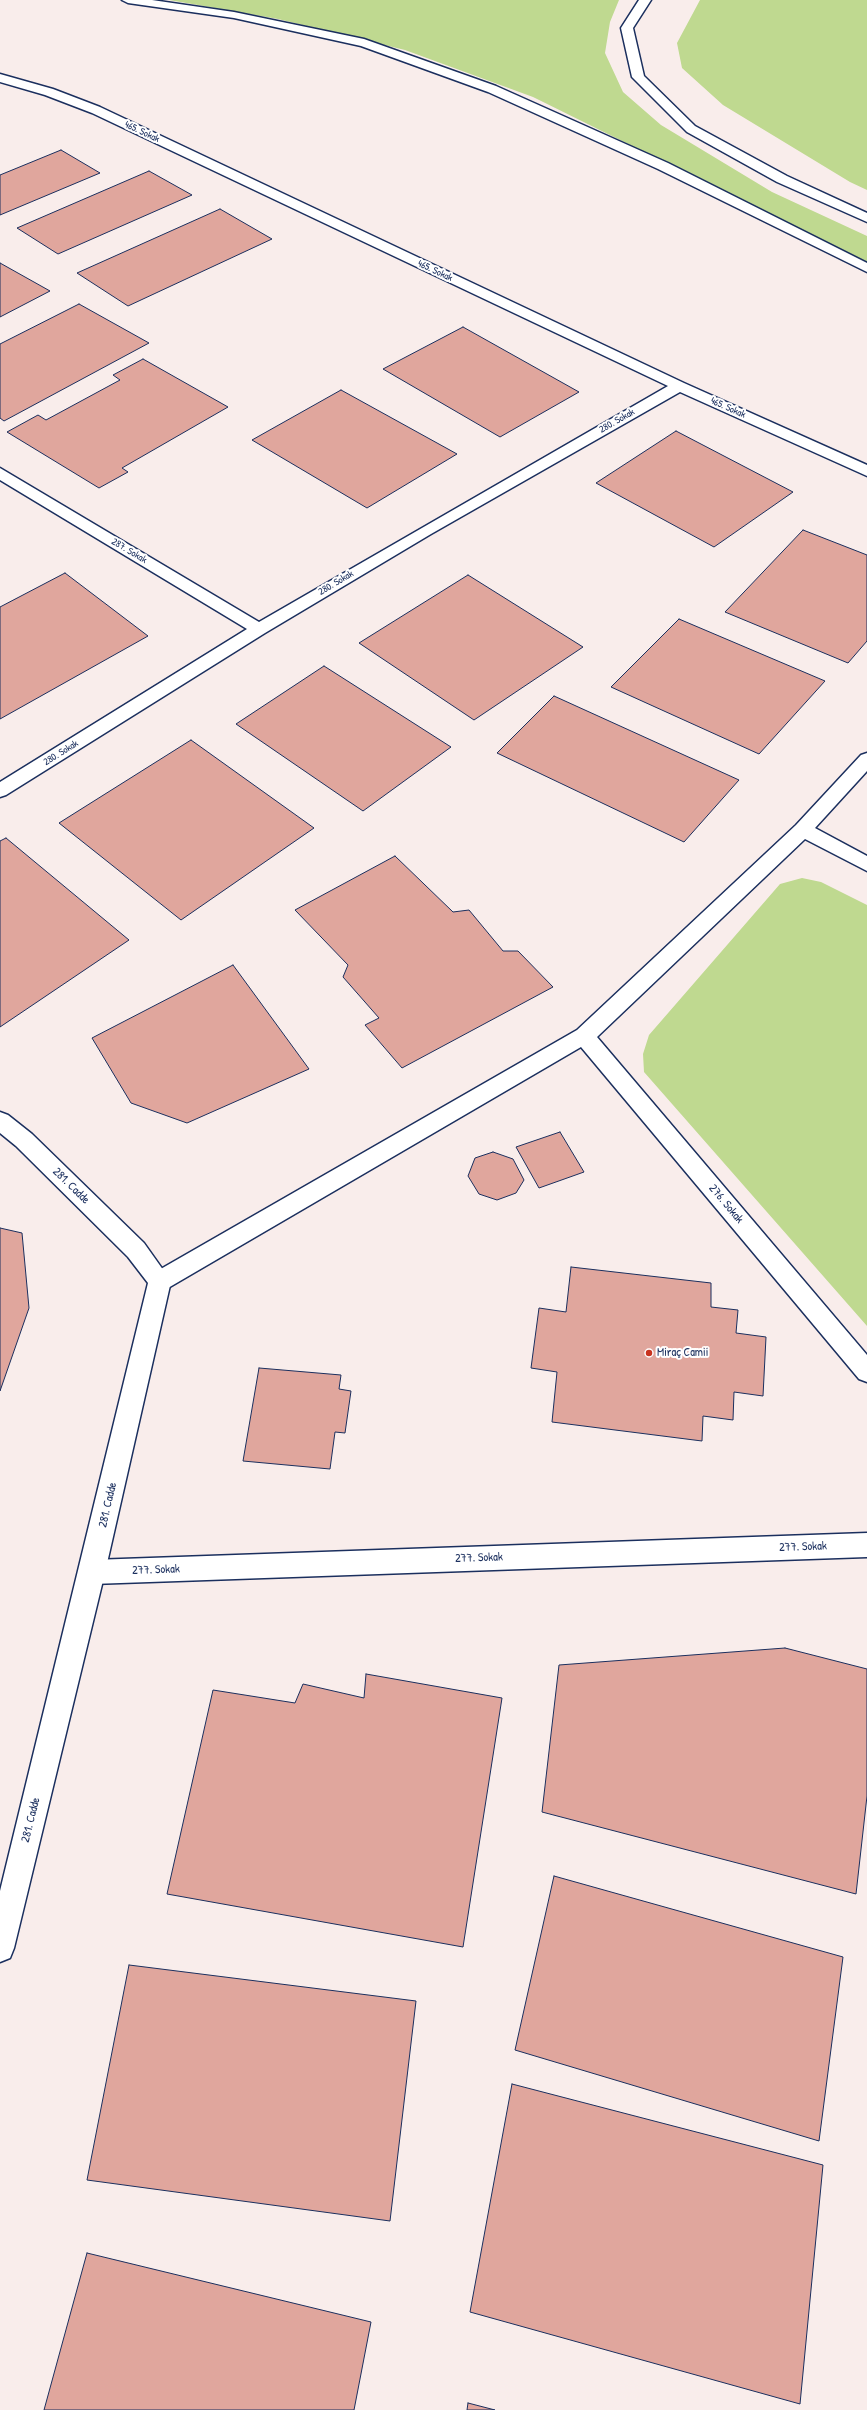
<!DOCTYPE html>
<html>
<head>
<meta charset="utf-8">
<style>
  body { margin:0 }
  canvas { display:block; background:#f9edeb }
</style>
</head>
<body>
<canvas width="867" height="2410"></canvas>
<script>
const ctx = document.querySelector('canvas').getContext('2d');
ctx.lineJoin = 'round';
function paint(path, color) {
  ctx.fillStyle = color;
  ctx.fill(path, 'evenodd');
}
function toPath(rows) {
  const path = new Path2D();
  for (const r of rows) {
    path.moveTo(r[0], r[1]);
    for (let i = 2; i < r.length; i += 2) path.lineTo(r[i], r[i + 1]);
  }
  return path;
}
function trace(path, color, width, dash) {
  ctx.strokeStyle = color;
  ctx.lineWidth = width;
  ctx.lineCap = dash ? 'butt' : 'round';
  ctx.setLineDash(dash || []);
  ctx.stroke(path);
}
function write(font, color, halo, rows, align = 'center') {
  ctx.font = font + ' "Patrick Hand",sans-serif';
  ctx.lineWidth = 4;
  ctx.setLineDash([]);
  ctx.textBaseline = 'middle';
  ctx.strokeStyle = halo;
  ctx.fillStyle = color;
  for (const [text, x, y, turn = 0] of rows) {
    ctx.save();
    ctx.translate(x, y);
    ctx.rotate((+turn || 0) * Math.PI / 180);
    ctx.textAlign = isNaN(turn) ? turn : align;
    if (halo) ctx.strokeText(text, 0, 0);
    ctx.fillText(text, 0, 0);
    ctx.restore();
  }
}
const green = toPath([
  [169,0,619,0,610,22,605,53,623,92,661,125,772,192,867,236,867,262,533,97,405,50,278,19],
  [700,0,867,0,867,190,850,182,723,105,682,68,677,43],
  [802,878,821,882,867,905,867,1326,644,1072,643,1054,649,1035,780,884]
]);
const building = toPath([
  [61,150,100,173,0,215,0,175,61,150],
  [149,171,192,195,58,254,17,228,149,171],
  [220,209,272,239,128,306,77,273,220,209],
  [0,263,50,291,0,317,0,263],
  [79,304,149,343,4,421,0,418,0,344,79,304],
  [463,327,579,392,500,437,383,369,463,327],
  [143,359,228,407,122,468,128,472,99,488,7,432,38,415,46,420,120,380,113,375,143,359],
  [341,390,457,454,367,508,252,440,341,390],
  [676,431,793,492,714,547,596,483,676,431],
  [803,530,867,555,867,641,848,663,725,612,803,530],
  [65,573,148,636,0,719,0,607,65,573],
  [468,575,583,647,474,720,359,643,468,575],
  [679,619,825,681,759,754,611,687,679,619],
  [324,666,451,747,363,811,236,724,324,666],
  [554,696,739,780,684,842,497,753,554,696],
  [191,740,314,828,181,920,59,823,191,740],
  [6,838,129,940,0,1027,0,841,6,838],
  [395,856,453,912,469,910,503,951,518,951,553,987,402,1068,365,1025,379,1018,343,977,348,965,295,910,395,856],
  [233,965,309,1069,187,1123,131,1103,92,1038,233,965],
  [560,1132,584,1172,539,1188,516,1147,560,1132],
  [493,1152,513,1159,524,1180,516,1193,497,1200,479,1194,468,1176,475,1158,493,1152],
  [0,1228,22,1233,29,1308,0,1391,0,1228],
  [571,1267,711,1283,711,1307,738,1310,736,1333,766,1337,763,1396,734,1392,733,1420,703,1416,702,1441,552,1422,557,1372,531,1368,539,1308,566,1312,571,1267],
  [259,1368,341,1375,339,1389,351,1391,345,1433,335,1432,330,1469,243,1461,259,1368],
  [785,1648,867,1669,867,1796,856,1894,542,1812,559,1665,785,1648],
  [366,1674,502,1698,463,1947,167,1894,213,1690,295,1703,303,1684,364,1698,366,1674],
  [554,1876,843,1957,819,2141,515,2050,554,1876],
  [129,1965,416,2001,390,2221,87,2180,129,1965],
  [512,2084,823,2165,800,2404,470,2312,512,2084],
  [87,2253,371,2322,354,2410,44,2410,87,2253],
  [468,2403,495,2410,467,2410,468,2403]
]);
const minor = toPath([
  [0,74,53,89,100,107,684,383,867,465,867,476,680,392,431,534,265,633,6,795,0,797,0,782,247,629,0,480,0,468,259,622,668,386,92,113,45,95,0,82,0,74],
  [867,753,867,771,815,828,867,856,867,871,805,839,597,1037,867,1355,867,1382,859,1379,581,1047,168,1288,160,1291,152,1288,149,1281,152,1274,577,1030,796,825,861,755,867,753],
  [867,1533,867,1557,92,1584,83,1580,79,1572,83,1564,92,1560,867,1533]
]);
const tertiary = toPath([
  [0,1112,8,1115,32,1134,144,1243,171,1281,105,1572,14,1948,10,1958,0,1962,0,1891,148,1283,128,1257,16,1146,0,1133,0,1112]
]);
const motorway = toPath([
  [122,0,152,0,234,12,364,39,496,86,668,163,867,263,867,272,658,169,488,92,361,46,234,18,128,3,122,0],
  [639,0,651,0,633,28,644,76,695,126,787,176,867,213,867,222,777,182,687,132,632,77,621,28,639,0]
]);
const markers = [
  [649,1353,4,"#c8321e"]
];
const farStreetnames = [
  ["465. Sokak",142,132,25],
  ["465. Sokak",435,271,25],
  ["465. Sokak",728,408,24],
  ["280. Sokak",617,421,-30],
  ["287. Sokak",129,551,31],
  ["280. Sokak",336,583,-31],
  ["280. Sokak",61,753,-32]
];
const streetNames = [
  ["281. Cadde",71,1186,44],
  ["276. Sokak",726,1204,50],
  ["281. Cadde",108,1505,-77],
  ["277. Sokak",803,1547,-2],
  ["277. Sokak",479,1558,-2],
  ["277. Sokak",156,1570,-2],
  ["281. Cadde",31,1820,-76]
];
const poiNames = [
  ["Miraç Camii",657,1353]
];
paint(green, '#bfd990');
paint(building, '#e0a69d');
trace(building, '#1b2f5e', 1);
trace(minor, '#1b2f5e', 3);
trace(tertiary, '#1b2f5e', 3);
trace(motorway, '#1b2f5e', 3);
paint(minor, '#fff');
paint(tertiary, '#fff');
paint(motorway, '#fff');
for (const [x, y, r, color] of markers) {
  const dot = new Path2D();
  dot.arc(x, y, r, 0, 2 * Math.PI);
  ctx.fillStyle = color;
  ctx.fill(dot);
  trace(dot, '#fff', 1.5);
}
write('10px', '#1b2f5e', '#fff', farStreetnames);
write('12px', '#1b2f5e', '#fff', streetNames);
write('12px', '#1b2f5e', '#fff', poiNames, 'left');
</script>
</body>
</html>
